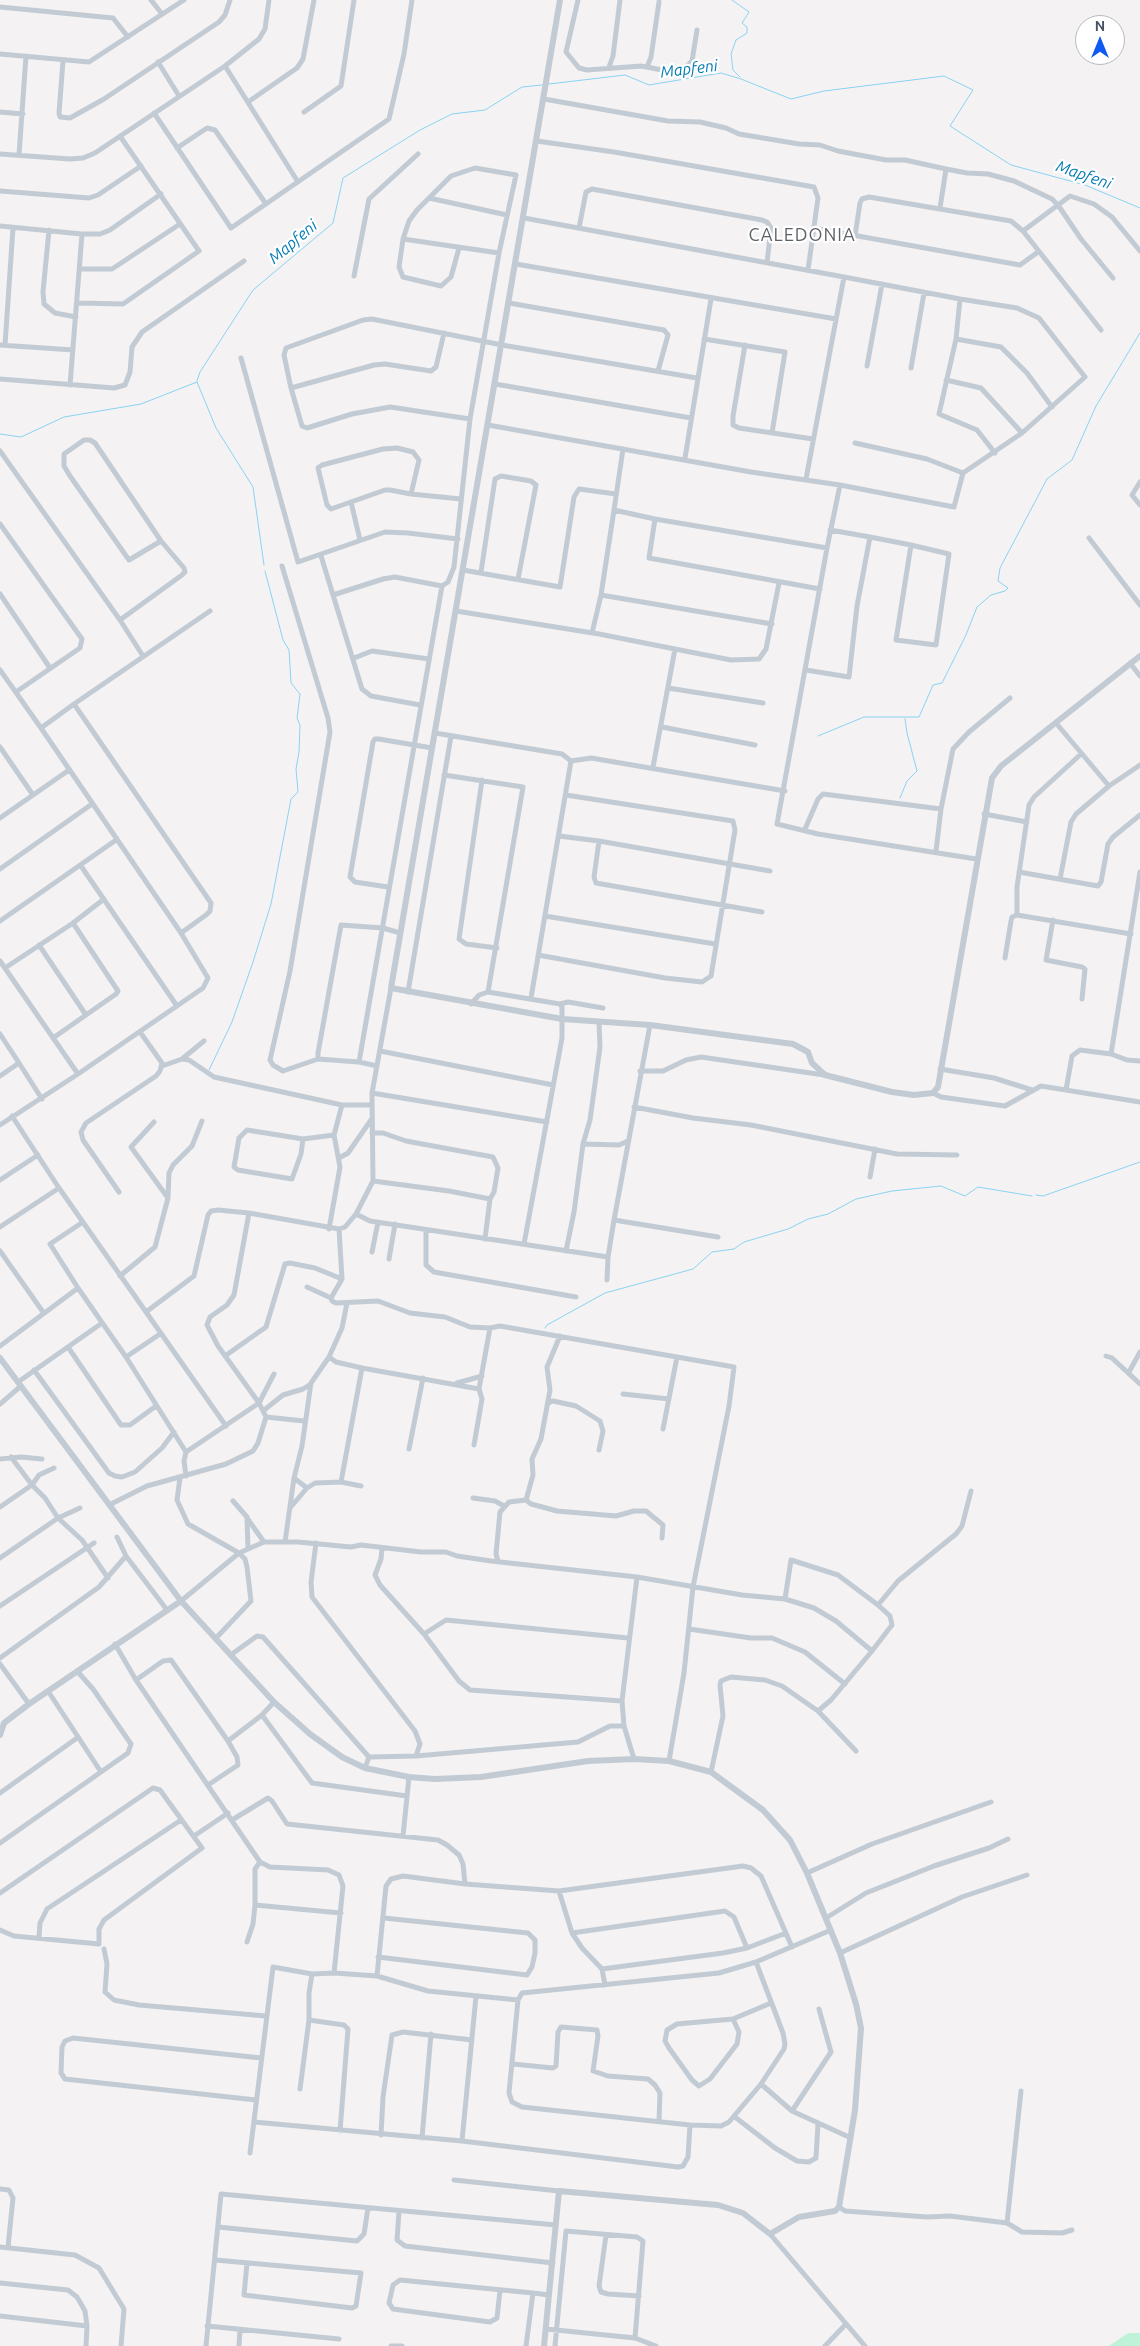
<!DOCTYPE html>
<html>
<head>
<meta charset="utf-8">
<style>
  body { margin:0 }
  #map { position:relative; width:1140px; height:2346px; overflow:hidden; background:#f4f2f2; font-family:Ubuntu,sans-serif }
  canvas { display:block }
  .north { position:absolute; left:1075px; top:15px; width:50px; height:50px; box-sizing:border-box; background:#fff; border:1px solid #b6bac0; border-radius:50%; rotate:0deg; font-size:14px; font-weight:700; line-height:20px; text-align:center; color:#485361 }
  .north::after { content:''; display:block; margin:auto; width:18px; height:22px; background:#0e5af3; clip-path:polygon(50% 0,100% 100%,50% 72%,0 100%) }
</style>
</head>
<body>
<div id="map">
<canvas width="1140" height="2346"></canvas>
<div class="north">N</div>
</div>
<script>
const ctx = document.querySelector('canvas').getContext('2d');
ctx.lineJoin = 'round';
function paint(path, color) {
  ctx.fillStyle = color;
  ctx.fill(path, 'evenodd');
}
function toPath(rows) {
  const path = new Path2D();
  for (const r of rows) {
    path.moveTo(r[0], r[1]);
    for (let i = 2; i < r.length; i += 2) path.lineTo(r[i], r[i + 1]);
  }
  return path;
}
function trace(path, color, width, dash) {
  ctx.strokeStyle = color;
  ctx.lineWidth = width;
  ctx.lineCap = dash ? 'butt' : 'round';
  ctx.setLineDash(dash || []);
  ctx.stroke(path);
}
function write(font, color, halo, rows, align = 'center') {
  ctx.font = font + ' Ubuntu,sans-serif';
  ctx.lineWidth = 4.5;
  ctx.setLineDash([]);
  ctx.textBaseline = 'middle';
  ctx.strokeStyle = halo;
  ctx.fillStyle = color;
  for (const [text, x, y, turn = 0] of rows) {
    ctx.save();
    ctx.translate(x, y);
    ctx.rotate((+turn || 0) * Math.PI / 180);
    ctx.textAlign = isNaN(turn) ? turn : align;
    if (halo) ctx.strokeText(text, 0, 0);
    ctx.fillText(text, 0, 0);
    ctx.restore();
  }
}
const green = toPath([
  [1128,2333,1140,2333,1140,2346,1109,2346]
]);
const stream = toPath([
  [732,0,749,12,742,23,747,27,747,33,736,40,731,54,733,70,740,77],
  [549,84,625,75,649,85,721,73,741,79,791,99,824,91,944,76,973,90,950,126,1011,165,1085,185,1140,208],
  [197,381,200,372,253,290,333,223,343,178,420,130,452,114,485,110,522,87,542,85],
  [197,382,216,428,253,487,264,565],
  [0,434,21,437,64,417,141,404,197,382],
  [818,736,864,717,919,717,933,685,942,683,966,635,977,607,991,595,1005,591,1008,588,998,581,1000,568,1047,479,1072,460,1096,406,1140,333],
  [900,798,907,781,917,771,907,733,905,719],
  [209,1070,232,1022,253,962,271,904,291,799,298,792,296,769,299,752,300,725,297,718,300,694,291,683,289,650,283,640,265,571],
  [1036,1195,1043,1196,1140,1162],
  [545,1328,547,1325,605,1293,693,1269,712,1252,734,1249,744,1242,788,1229,808,1219,828,1214,856,1199,892,1191,941,1186,965,1196,978,1187,1032,1196]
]);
const minor = toPath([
  [151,0,162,14],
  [578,0,566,52,579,68,587,70,641,66,662,70,686,67,692,61,697,30],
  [0,7,113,18,128,37],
  [0,54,89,62,184,0],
  [63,61,59,113,60,117,70,118,104,99,219,22,225,15,230,0],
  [158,62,179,96],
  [225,66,298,182],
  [609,67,613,56,620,0],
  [647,67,651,57,659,2],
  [544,99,668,121,700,122,726,128,739,134,799,144,820,145,838,151,886,160,905,160,946,169],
  [248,102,297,68,303,59,314,0],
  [0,112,23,114],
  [304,112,341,86,354,0],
  [154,113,231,228,389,119,404,54,412,0],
  [537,141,614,152,814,187,818,198,808,270],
  [177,148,207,128,215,130,266,204],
  [0,154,70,159,83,158,95,153,225,66,259,39,265,29,269,0],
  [19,155,26,56],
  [0,191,89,198,98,195,141,166],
  [429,198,507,215],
  [940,208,946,169,967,173,988,174,1014,181,1052,199,1058,205,1070,196,1094,204,1112,217,1140,251],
  [524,218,844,277,806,479],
  [0,226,82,234,100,234,110,230,161,194],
  [579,228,586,192,592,189,762,220,767,222,771,228,767,263],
  [813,228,1020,265,1038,252],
  [49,230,43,292,44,304,55,313,76,317],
  [1023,231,1058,205,1081,239,1113,278],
  [855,236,860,203,862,199,869,197,1011,221,1023,231,1101,330],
  [403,239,499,253],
  [516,264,836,319],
  [81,269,112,269,180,224],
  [354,276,369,199,418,154],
  [844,277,960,299,956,339,939,414,977,430,995,453],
  [78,303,123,304,199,251,120,136],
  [509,303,664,330,668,335,658,371],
  [444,333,436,367,431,371,385,364,374,365,291,388,302,426,307,428,352,414,390,407,470,419],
  [704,339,785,352,772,433],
  [956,339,1001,347,1027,373,1052,407],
  [0,345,73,350],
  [5,345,13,228],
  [745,345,733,416,733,425,739,428,813,439],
  [241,358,298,562,385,532,408,533,458,539],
  [867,366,882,284],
  [911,368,924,293],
  [0,379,114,388,125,385,130,372,132,347,142,332,244,261],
  [946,380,981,388,1022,433],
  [495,384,691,418],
  [70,385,82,234],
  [291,388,284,355,286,348,363,320,372,319,502,345,697,378],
  [488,425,751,472,840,485,827,548,777,824,818,834,976,859],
  [855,443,927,459,963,473],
  [623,449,614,510,655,519,827,548],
  [0,451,120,620,143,656],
  [685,458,711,299],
  [1140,482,1132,495,1140,505],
  [840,485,954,507,963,473,1022,433,1085,377,1039,318,1017,308,960,299],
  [411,494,419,460,413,452,397,448,383,449,322,465,318,468,327,505,331,509,385,490,390,490,411,494,461,499],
  [351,502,360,540],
  [655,519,649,558,820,589],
  [0,524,82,639,80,648,16,692],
  [830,530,870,537,911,545,949,554,936,645,896,640,911,545],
  [1089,538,1140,605],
  [321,556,362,689,371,696,420,705],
  [282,566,328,718,330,732,290,971,270,1060,273,1065,283,1071,318,1059],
  [463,570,560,587,574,497,579,489,616,494],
  [481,572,495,479,501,476,531,481,536,485,518,579],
  [0,594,50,668],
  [333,595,383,579,395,577,442,586],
  [601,595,772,624],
  [456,611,599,634,675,649],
  [120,620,182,575,185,572,184,568,161,541,129,560,70,476,64,466,64,454,84,440,90,440,95,443,161,541],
  [592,633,601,595,614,510],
  [354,658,372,651,429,659],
  [1130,663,1140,676],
  [0,670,41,728],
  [806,670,849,677,857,606,870,537],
  [668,688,763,703],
  [74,704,210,611],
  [1056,723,1109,786,1140,765],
  [662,727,755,745],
  [435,733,562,754,571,761],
  [0,747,33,795],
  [653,767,675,649,731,660,759,659,766,649,779,583],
  [444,775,523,787,488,992],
  [482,780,459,939,466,944,497,948],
  [984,814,1027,822],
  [0,818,69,770],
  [805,829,818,799,823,794,941,809],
  [559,836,599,841,770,871],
  [599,841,594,877,596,883,762,912],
  [936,851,941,809,953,749,969,732,1010,698],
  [81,866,177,1006],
  [0,869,92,804],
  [1019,872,1098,886,1101,882,1108,844,1113,837,1140,815],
  [1060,879,1071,822,1076,814,1109,786],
  [388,887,355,882,350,877,373,742,375,739,379,739,432,748],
  [1017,915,1131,934],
  [545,916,715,944],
  [1053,920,1046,960,1082,967,1085,969,1082,999],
  [0,921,116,840],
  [39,945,86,1015],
  [538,955,665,978,702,982,711,976,735,830,733,821,566,795],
  [1005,958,1011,921,1012,917,1017,915,1017,887,1029,805,1034,797,1081,754],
  [0,961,78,1074],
  [5,968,73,923,104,899],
  [408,992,451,736],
  [531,998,571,761,591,758,785,791],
  [471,1004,479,995,488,992,560,1004,562,1007,562,1038,524,1244],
  [560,1004,568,1002,603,1008],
  [650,1025,614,1220,718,1237],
  [0,1034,19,1063,0,1076],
  [53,1038,116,994,118,991,73,923],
  [380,1051,553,1085],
  [1111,1054,1140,872],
  [182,1059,204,1041],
  [359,1062,442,586,448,582,454,567,470,419,499,253,516,175,475,168,451,176,417,210,409,221,403,239,399,267,403,277,441,286,451,277,459,248],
  [19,1063,42,1099],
  [162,1066,182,1059,189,1060,214,1077,342,1105],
  [377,1066,359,1062,318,1059,318,1053,341,925,383,928,400,933],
  [940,1069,994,1078,1032,1090],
  [640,1071,663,1071,686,1060,701,1057,824,1075],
  [1066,1090,1072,1056,1080,1050,1111,1054,1127,1060,1140,1061],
  [372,1093,547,1122],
  [933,1093,941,1097,1005,1106,1041,1086,1140,1102],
  [634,1107,693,1118,751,1125,897,1154,957,1155],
  [12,1116,59,1188,226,1426],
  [0,1125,78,1074,203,988,208,978,181,933,41,728,74,704,211,903,210,911,206,915,181,933],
  [372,1133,383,1133,406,1141,493,1157,498,1168,494,1192,490,1199,485,1239],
  [303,1139,301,1154,292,1179,238,1170,234,1167,239,1138,247,1130,303,1139,334,1135],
  [583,1144,619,1145,628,1141],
  [339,1158,348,1153,371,1120],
  [870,1177,875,1149],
  [0,1180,38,1155],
  [373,1181,449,1191,490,1199],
  [119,1192,83,1140,81,1132,86,1123,156,1076,160,1071,162,1063,140,1032],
  [168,1198,169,1173,173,1165,192,1146,202,1121],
  [356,1214,370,1221,608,1257,614,1220],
  [0,1227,59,1188],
  [329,1229,340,1167,334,1135,342,1105,371,1105],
  [339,1229,342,1279,331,1298,332,1301,336,1303,378,1301,410,1313,445,1317,470,1327,490,1328,500,1326,734,1367,729,1406,693,1587,684,1673,669,1761],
  [426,1230,426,1265,434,1272,576,1297],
  [0,1251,43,1312],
  [566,1251,574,1212,583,1144,590,1120,600,1047,599,1022],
  [372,1252,378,1222],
  [389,1259,395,1224],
  [120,1276,155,1247,168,1198,131,1147,154,1122],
  [607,1280,608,1257],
  [307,1287,331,1298],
  [78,1288,50,1244,83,1222],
  [146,1312,194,1276,208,1215,211,1211,218,1210,249,1213,339,1229,345,1227,356,1214,373,1181,372,1093,391,988],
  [560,1336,547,1367,550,1390,541,1439,532,1459,533,1475,526,1500,531,1504,557,1511,616,1516,634,1511,646,1511,663,1525,662,1538],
  [0,1346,78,1288,126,1357,186,1452],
  [68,1347,121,1425,130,1425,156,1406],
  [225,1356,266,1327,285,1264,290,1263,315,1268,342,1279],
  [1106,1356,1112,1358,1140,1384],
  [126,1357,160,1334],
  [329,1357,336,1362,362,1368,479,1389,490,1328],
  [34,1370,109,1473,115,1476,122,1477,135,1472,162,1448,174,1432],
  [1129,1372,1140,1352],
  [18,1382,102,1323],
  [457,1383,482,1376],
  [623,1394,669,1399],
  [548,1403,553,1401,576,1406,600,1421,603,1431,599,1450],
  [0,1404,21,1386],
  [263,1411,283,1395,303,1389,311,1384],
  [266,1417,304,1421],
  [663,1429,677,1357],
  [474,1445,482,1399,479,1389],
  [409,1449,423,1378],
  [11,1457,32,1485,45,1498,58,1518,82,1540,108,1578],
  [0,1459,21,1457,42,1459],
  [186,1476,184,1461,186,1452,259,1403,274,1374],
  [180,1478,177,1500,188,1524,239,1553,245,1559,247,1567,251,1601,217,1637],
  [294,1478,307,1488],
  [341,1482,362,1368],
  [473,1498,495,1501,504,1506],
  [233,1501,247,1517,248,1549],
  [111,1504,147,1486,226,1464,253,1451,258,1443,266,1417,259,1403,218,1346,207,1325,210,1317,227,1305,234,1295,249,1213],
  [0,1507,32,1485,39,1475,54,1468],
  [290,1508,307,1488,315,1483,341,1482,361,1486],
  [247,1518,264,1542],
  [117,1537,126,1556,167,1610],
  [285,1542,294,1478,302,1446,311,1383,329,1357,342,1328,347,1303],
  [316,1543,311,1582,312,1597,415,1731,420,1744,416,1756],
  [382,1548,381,1559,375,1575,380,1585,424,1634,459,1681,470,1690,622,1701],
  [0,1558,58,1518,80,1508],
  [498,1561,496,1554,500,1512,509,1502,526,1500],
  [785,1599,791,1560,838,1575,878,1605,890,1616,892,1625,872,1651,831,1700,818,1711],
  [181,1601,239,1553,264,1542,298,1542,351,1547,361,1545,421,1552,446,1552,457,1556,491,1561,637,1577],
  [878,1605,898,1581,956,1534,962,1526,971,1491],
  [0,1606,94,1543],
  [689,1629,751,1638,772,1638,805,1652,845,1684],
  [424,1634,446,1620,628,1638],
  [115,1644,136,1680,260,1862,270,1867,328,1870,339,1875,343,1886,334,1973],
  [232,1654,257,1636,263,1637,369,1757,365,1768],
  [0,1658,99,1587,126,1556],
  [0,1664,29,1704],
  [136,1680,163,1661,171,1660,228,1741,237,1757,238,1765,208,1785],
  [48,1691,101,1772],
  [262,1715,312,1783,407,1796],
  [228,1741,262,1715,274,1702],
  [369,1757,416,1756,578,1742,610,1726,624,1726],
  [634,1759,624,1726,622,1701,637,1577,742,1595,785,1599,814,1608,836,1621,872,1651],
  [711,1772,723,1716,720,1685,721,1681,731,1677,765,1680,782,1686,818,1711,856,1751],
  [0,1793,77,1738],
  [232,1820,268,1798,272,1801,287,1824,438,1840,447,1845,459,1855,463,1864,465,1884],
  [194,1836,228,1813],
  [403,1836,409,1777],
  [0,1843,128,1753,131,1744,93,1689,77,1671],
  [807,1873,872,1844,991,1802],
  [559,1891,572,1933,582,1948,602,1969,605,1985],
  [0,1893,153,1788,160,1790,202,1848,104,1920,99,1929,99,1944,14,1936,0,1930],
  [255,1905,255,1869,260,1862],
  [826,1918,866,1893,934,1866,989,1848,1008,1839],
  [572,1933,725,1911,734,1917,747,1948],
  [39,1938,40,1923,47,1909,181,1820],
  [247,1942,253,1924,255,1905,341,1913],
  [104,1949,107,1964,105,1992,114,2000,139,2005,266,2016],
  [840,1953,962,1897,1027,1875],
  [378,1957,527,1975,532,1967,535,1953,535,1940,528,1933,384,1918],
  [756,1962,783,2033,785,2044,784,2049,761,2084,729,2122,721,2126,690,2125,522,2107,512,2102,509,2093,518,2000,522,1993,719,1973,756,1962,831,1930],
  [602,1969,723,1953,747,1948,786,1933],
  [377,1976,386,1886,391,1879,403,1876,465,1884,559,1891,743,1866,751,1868,761,1876,792,1947],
  [733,2019,739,2032,737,2044,710,2079,699,2086,692,2080,669,2048,665,2041,667,2030,677,2024,733,2019,771,2003],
  [309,2020,344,2025,348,2029,340,2131],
  [513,2064,553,2068,556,2066,558,2032,561,2027,597,2030,598,2036,593,2071,608,2076,648,2079,655,2085,660,2093,659,2121],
  [761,2084,792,2111,851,2138],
  [300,2089,309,2020,309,1993,312,1974],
  [256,2100,65,2079,61,2073,62,2047,65,2041,73,2038,261,2058],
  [792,2111,831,2052,819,2009],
  [735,2117,775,2148,797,2161,809,2162,816,2158,818,2124],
  [254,2122,462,2141,476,1996],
  [381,2135,383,2097,392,2035,403,2032,472,2040],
  [422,2138,431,2034],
  [462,2141,678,2167,683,2166,688,2157,690,2125],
  [250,2153,273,1967,312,1974,334,1973,377,1976,428,1991,518,2000],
  [454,2180,559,2191],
  [0,2189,9,2190,13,2198,8,2247],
  [839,2207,845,2211,927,2217,950,2216,1007,2223,1022,2232,1062,2233,1072,2230],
  [399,2211,397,2240,405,2246,553,2263],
  [1007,2223,1021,2091],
  [218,2227,357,2241,364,2234,368,2208],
  [770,2234,865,2346],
  [606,2235,599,2286,601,2292,608,2294,639,2296],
  [0,2247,75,2255,99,2268,124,2309,121,2346],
  [215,2260,361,2273,356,2306,352,2308,244,2295,247,2263],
  [0,2283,68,2290,77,2297,85,2311,87,2326,86,2346],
  [500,2290,497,2318,490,2322,393,2309,389,2303,393,2285,400,2280,533,2293,549,2295],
  [0,2316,87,2326],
  [207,2326,339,2339],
  [546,2329,635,2338,656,2346],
  [206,2346,221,2194,556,2225],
  [239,2346,240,2329],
  [391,2346,402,2346],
  [526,2346,533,2293],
  [555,2346,566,2231,637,2237,643,2241,635,2338],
  [825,2346,846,2324]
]);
const tertiary = toPath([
  [560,0,391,988,562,1019,650,1025,793,1044,808,1052,812,1063,825,1075,892,1092,914,1095,933,1093,938,1087,992,778,1001,766,1140,656],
  [0,1358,181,1601,274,1702,310,1734,342,1757,365,1768,409,1777,435,1779,481,1777,588,1761,634,1759,669,1761,711,1772,763,1810,790,1840,807,1873,840,1953,856,2004,861,2028,855,2110,839,2207,835,2211,799,2217,770,2234,743,2213,718,2205,559,2191,544,2346],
  [0,1735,4,1723,29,1704,181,1601]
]);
const waterNames = [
  ["Mapfeni",689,69,-7],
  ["Mapfeni",1084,175,19],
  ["Mapfeni",293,242,-40]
];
const quarterNames = [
  ["CALEDONIA",802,235]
];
paint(green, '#bff3d9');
trace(stream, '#8ad2f3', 1);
trace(minor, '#c2cbd4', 5);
trace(tertiary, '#c2cbd4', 6);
write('italic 16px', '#037bb2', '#fff', waterNames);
ctx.letterSpacing = '1px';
write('18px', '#5e6168', '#fff', quarterNames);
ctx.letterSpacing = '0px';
</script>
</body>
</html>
